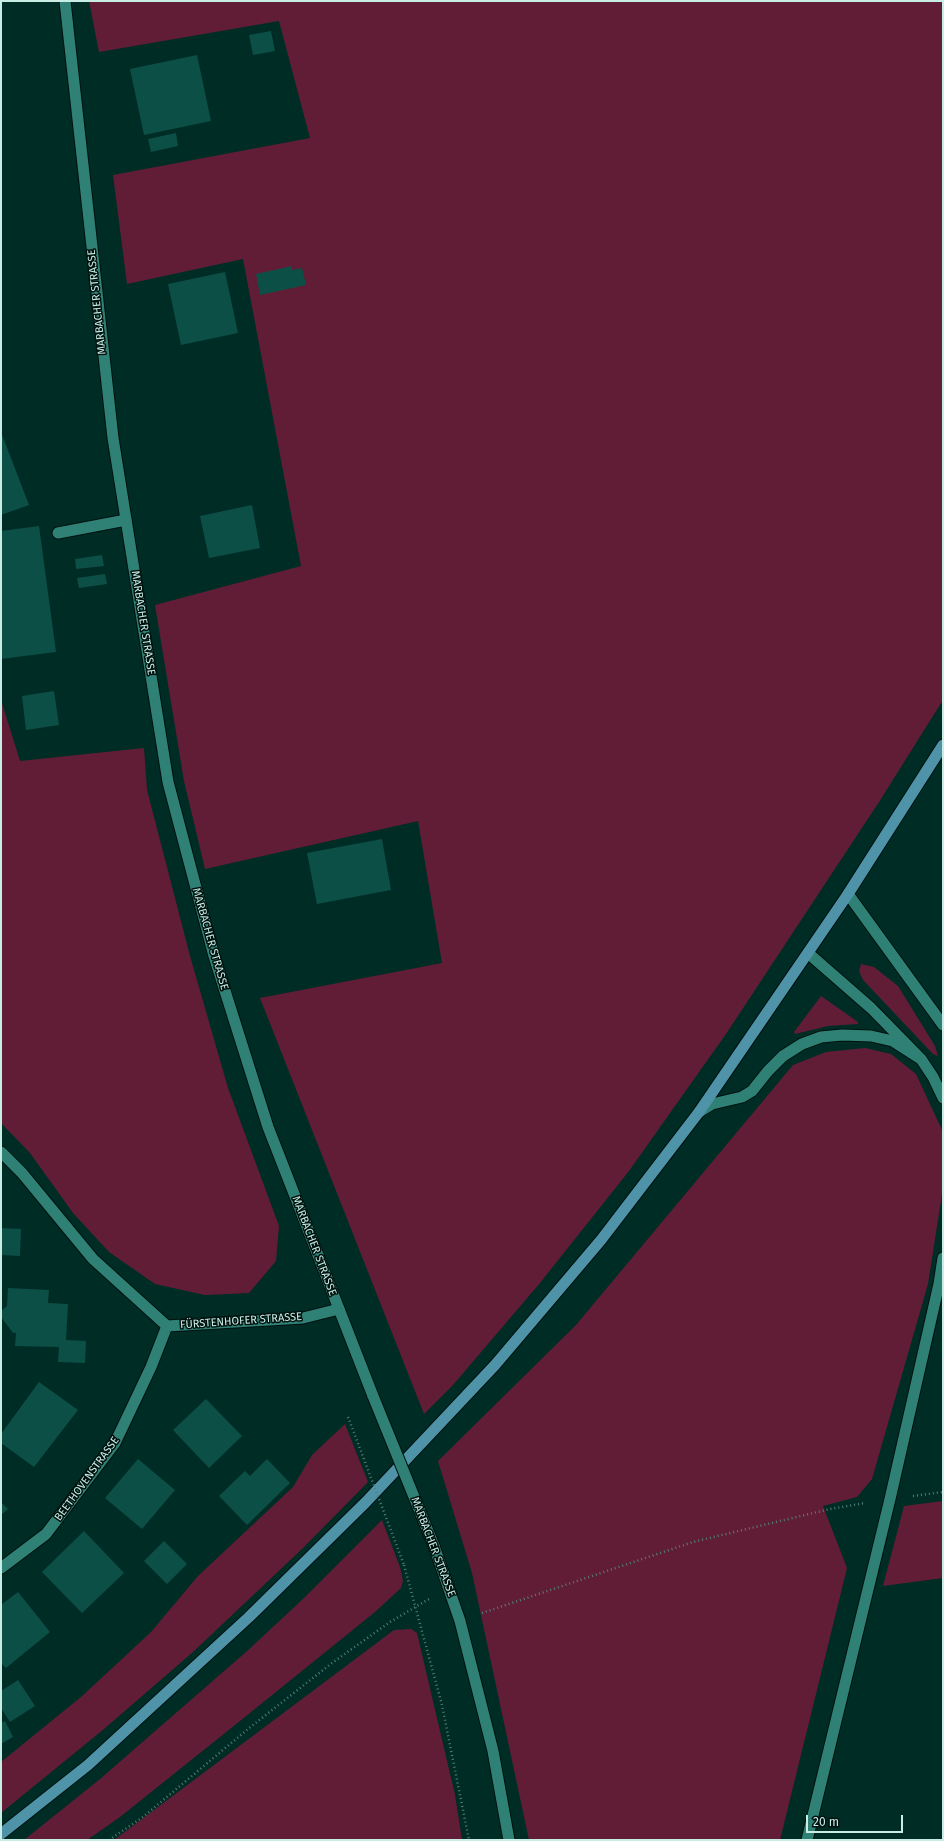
<!DOCTYPE html>
<html>
<head>
<meta charset="utf-8">
<style>
  body { margin:0 }
  #map { position:relative; width:944px; height:1841px; overflow:hidden; background:#002c26; font-family:"Fira Sans",sans-serif }
  canvas { display:block }
  .frame { position:absolute; inset:0; border:2px solid #c7ede5; pointer-events:none }
  .scale { position:absolute; left:806px; top:1815px; width:97px; height:18px; box-sizing:border-box; border:2px solid #c7ede5; border-top:0; padding-left:5px; font-size:12px; line-height:14px; white-space:nowrap; color:#c7ede5; -webkit-text-stroke:3px #00120f; paint-order:stroke }
</style>
</head>
<body>
<div id="map">
<canvas width="944" height="1841"></canvas>
<div class="frame"></div>
<div class="scale">20 m</div>
</div>
<script>
const ctx = document.querySelector('canvas').getContext('2d');
ctx.lineJoin = 'round';
function paint(path, color) {
  ctx.fillStyle = color;
  ctx.fill(path, 'evenodd');
}
function toPath(rows) {
  const path = new Path2D();
  for (const r of rows) {
    path.moveTo(r[0], r[1]);
    for (let i = 2; i < r.length; i += 2) path.lineTo(r[i], r[i + 1]);
  }
  return path;
}
function trace(path, color, width, dash) {
  ctx.strokeStyle = color;
  ctx.lineWidth = width;
  ctx.lineCap = dash ? 'butt' : 'round';
  ctx.setLineDash(dash || []);
  ctx.stroke(path);
}
function write(font, color, halo, rows, align = 'center') {
  ctx.font = font + ' "Fira Sans",sans-serif';
  ctx.lineWidth = 3;
  ctx.setLineDash([]);
  ctx.textBaseline = 'middle';
  ctx.strokeStyle = halo;
  ctx.fillStyle = color;
  for (const [text, x, y, turn = 0] of rows) {
    ctx.save();
    ctx.translate(x, y);
    ctx.rotate((+turn || 0) * Math.PI / 180);
    ctx.textAlign = isNaN(turn) ? turn : align;
    if (halo) ctx.strokeText(text, 0, 0);
    ctx.fillText(text, 0, 0);
    ctx.restore();
  }
}
const green = toPath([
  [89,1,943,1,943,700,879,802,726,1034,629,1171,540,1283,453,1385,424,1414,260,998,442,963,418,821,205,869,184,781,155,605,301,566,243,259,127,284,113,175,310,138,279,21,99,52],
  [1,700,20,761,144,748,147,790,190,956,228,1088,279,1226,276,1261,249,1293,205,1295,155,1284,109,1252,73,1213,30,1153,1,1123],
  [861,964,874,967,898,986,935,1046,938,1056,933,1054,863,980,859,971],
  [821,996,858,1022,858,1024,828,1026,795,1034,794,1032],
  [865,1048,891,1054,916,1074,942,1130,942,1194,928,1284,872,1479,857,1497,823,1506,847,1568,780,1840,529,1840,472,1573,438,1461,576,1325,793,1065,826,1052],
  [345,1424,368,1482,303,1548,193,1652,104,1729,1,1813,1,1762,81,1697,151,1632,198,1576,293,1487,312,1455],
  [943,1501,943,1578,883,1586,904,1506],
  [382,1520,400,1567,403,1581,401,1588,375,1612,235,1725,120,1817,87,1840,24,1840,100,1779,246,1652,303,1599],
  [411,1629,417,1633,455,1795,462,1840,114,1840,394,1630]
]);
const building = toPath([
  [271,31,275,51,253,55,249,35],
  [197,55,211,121,144,135,130,69],
  [176,133,178,146,151,152,148,139],
  [292,266,292,270,302,268,306,285,260,295,256,274],
  [225,272,238,333,181,345,168,284],
  [1,432,29,505,1,515],
  [252,505,260,548,209,558,200,516],
  [39,526,56,652,1,659,1,531],
  [102,555,104,566,76,569,75,559],
  [105,574,107,584,79,588,77,578],
  [54,691,59,725,26,730,22,696],
  [382,839,391,890,317,904,307,853],
  [1,1228,21,1229,20,1256,1,1255],
  [8,1288,49,1290,48,1303,68,1304,66,1340,86,1341,85,1363,58,1362,59,1347,15,1346,16,1333,13,1333,1,1317,1,1311,7,1306],
  [39,1382,78,1410,34,1467,1,1443,1,1434],
  [206,1399,242,1436,209,1468,173,1430],
  [138,1459,175,1490,142,1529,105,1498],
  [267,1459,290,1483,247,1525,219,1496,245,1471,250,1476],
  [1,1502,8,1509,1,1515],
  [84,1531,124,1573,82,1613,42,1572],
  [164,1541,187,1564,167,1584,144,1561],
  [18,1592,50,1632,6,1668,1,1663,1,1605],
  [18,1680,35,1706,10,1722,1,1708,1,1691],
  [5,1721,13,1737,1,1744,1,1723]
]);
const path = toPath([
  [913,1496,943,1492],
  [404,1565,442,1705,469,1840],
  [482,1613,693,1542,830,1509,865,1503],
  [109,1840,143,1817,248,1729,332,1663,390,1622,429,1599]
]);
const service = toPath([
  [58,533,126,520]
]);
const minor = toPath([
  [1,1152,22,1173,93,1259,167,1326,303,1318,339,1309],
  [1,1568,46,1534,115,1443,151,1367,167,1326]
]);
const tertiary = toPath([
  [65,1,113,438,168,782,214,956,268,1127,373,1396],
  [434,1546,460,1621,493,1751,509,1840]
]);
const secondary = toPath([
  [848,894,943,1025],
  [808,953,871,1008,921,1059,933,1077,943,1098],
  [699,1112,712,1104,742,1097,752,1091,768,1071,783,1056,802,1044,821,1037,842,1035,871,1036,893,1041,921,1059],
  [807,1840,890,1499,939,1284,943,1258]
]);
const primary = toPath([
  [1,1834,88,1765,249,1617,365,1503,495,1365,601,1240,699,1112,848,894,943,745]
]);
const pathBridge = toPath([
  [348,1417,404,1565]
]);
const tertiaryBridge = toPath([
  [373,1396,434,1546]
]);
const streetNames = [
  ["MARBACHER STRASSE",97,302,-96],
  ["MARBACHER STRASSE",143,623,81],
  ["MARBACHER STRASSE",210,939,74],
  ["MARBACHER STRASSE",314,1246,69],
  ["FÜRSTENHOFER STRASSE",241,1321,-4],
  ["BEETHOVENSTRASSE",87,1479,-54],
  ["MARBACHER STRASSE",433,1547,69]
];
paint(green, '#621d36');
paint(building, '#0c4f46');
trace(service, '#00120f', 13);
trace(minor, '#00120f', 13);
trace(tertiary, '#00120f', 13);
trace(secondary, '#00120f', 13);
trace(primary, '#00120f', 13);
trace(path, '#547e77', 2.5, [1, 3]);
trace(service, '#308175', 11);
trace(minor, '#308175', 11);
trace(tertiary, '#308175', 11);
trace(secondary, '#308175', 11);
trace(primary, '#4f93a9', 11);
trace(tertiaryBridge, '#00120f', 13, []);
trace(pathBridge, '#547e77', 2.5, [1, 3]);
trace(tertiaryBridge, '#308175', 11);
write('11px', '#c7ede5', '#00120f', streetNames);
</script>
</body>
</html>
